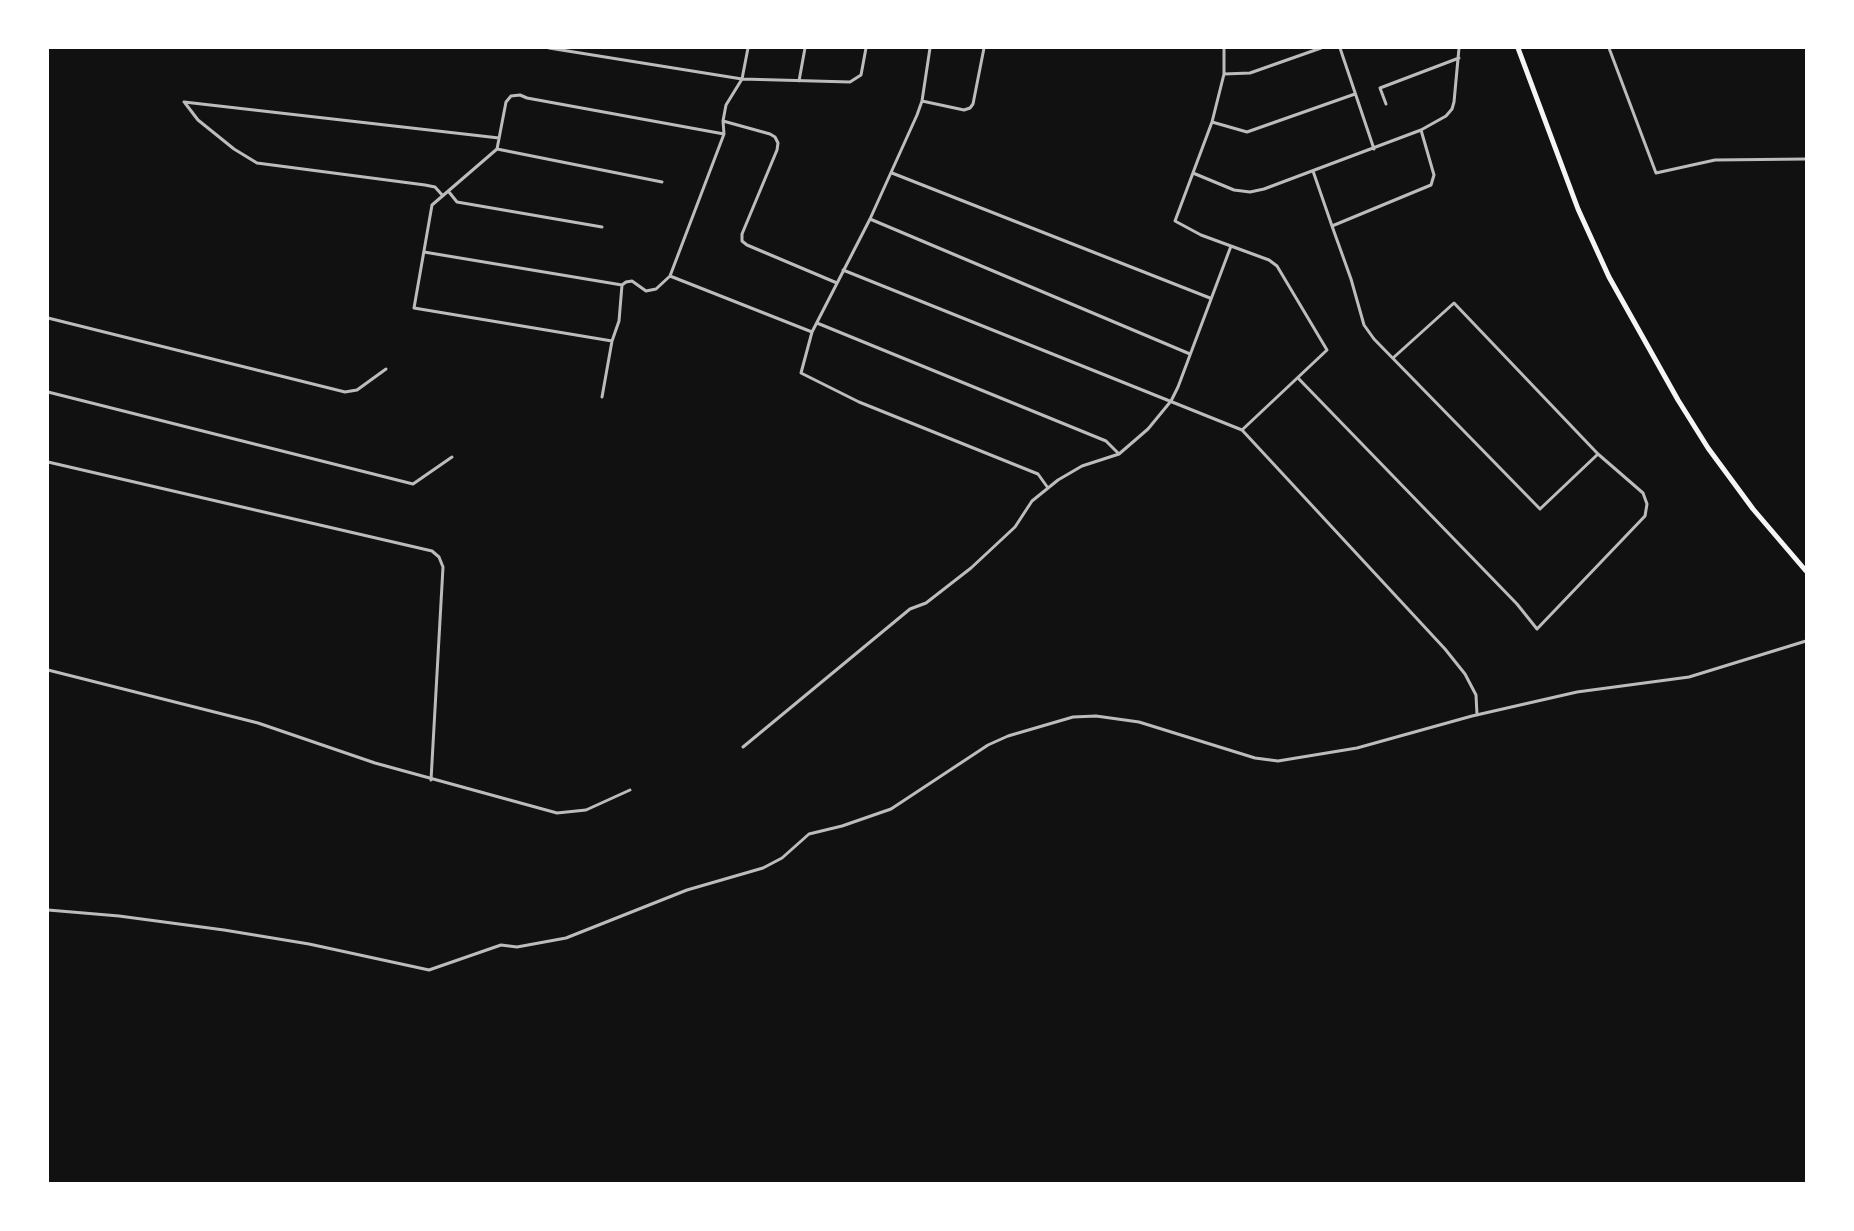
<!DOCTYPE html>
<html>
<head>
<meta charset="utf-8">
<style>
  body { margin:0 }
  #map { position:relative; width:1854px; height:1231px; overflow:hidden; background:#111; font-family:Commissioner,sans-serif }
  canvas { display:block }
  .frame { position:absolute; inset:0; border:49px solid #fff; pointer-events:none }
</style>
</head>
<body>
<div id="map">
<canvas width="1854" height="1231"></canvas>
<div class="frame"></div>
</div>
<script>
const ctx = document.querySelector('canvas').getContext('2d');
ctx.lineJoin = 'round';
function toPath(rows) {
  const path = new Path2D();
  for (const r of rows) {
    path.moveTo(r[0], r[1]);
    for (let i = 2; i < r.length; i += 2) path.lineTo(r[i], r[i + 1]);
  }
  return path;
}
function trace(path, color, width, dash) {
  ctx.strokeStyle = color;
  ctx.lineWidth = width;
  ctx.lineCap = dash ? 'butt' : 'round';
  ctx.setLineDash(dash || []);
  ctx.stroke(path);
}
const minor = toPath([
  [549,48,742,79,748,48],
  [930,48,922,101,917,115,870,219,812,332,801,373,859,402,1038,474,1048,488],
  [1340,48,1374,149],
  [1609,48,1656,173,1715,160,1806,159],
  [1224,74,1250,73,1321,48],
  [799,81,805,48],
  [922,101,964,110,970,108,973,104,984,48],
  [184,102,499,138],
  [185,103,198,120,234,149,257,163,425,185,435,187,443,196],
  [1386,104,1380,88,1459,58],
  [723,121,770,134,775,137,778,143,777,150,742,234,742,241,747,245,837,283],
  [1212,122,1247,132,1355,94],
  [497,149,662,182],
  [1313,171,1332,226,1431,185,1434,175,1421,130],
  [892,173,1210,298],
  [1193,173,1234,190,1250,192,1264,189,1421,130,1446,116,1452,109,1454,102,1459,48],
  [449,192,457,202,602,227],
  [870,219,1190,354],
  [1332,226,1351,279,1364,325,1374,339,1540,509,1598,454],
  [424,252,622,285,626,282,632,281,646,291,656,289,670,276,724,134],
  [843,270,1242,430,1327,350,1277,266,1269,260,1201,235,1175,221,1212,122,1224,74,1224,48],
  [670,276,812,332],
  [48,318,345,392,357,390,386,369],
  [817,323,1106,441,1119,454],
  [612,341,414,308,432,205,497,149,506,102,511,96,520,95,527,98,724,134,723,121,726,105,742,79,850,82,861,75,866,48],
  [1298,378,1517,604,1537,629,1645,516,1647,504,1643,493,1598,454,1454,303,1393,358],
  [48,392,413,484,452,457],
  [602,397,612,341,619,321,622,285],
  [1242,430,1445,649,1465,674,1476,695,1477,715],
  [48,462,432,551,439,557,443,567,431,780],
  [48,670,258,723,375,763,557,813,586,810,630,790],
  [743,747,910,609,926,603,971,568,1015,527,1032,501,1058,480,1082,466,1119,454,1148,429,1171,401,1178,387,1231,246],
  [48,910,119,916,224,930,309,944,429,970,501,945,517,947,566,938,687,890,763,868,782,858,809,834,842,826,891,809,988,745,1008,736,1073,717,1096,716,1139,722,1255,758,1278,761,1357,748,1472,716,1577,692,1689,677,1806,641]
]);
const primary = toPath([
  [1518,48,1578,209,1609,277,1678,400,1708,448,1753,509,1806,571]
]);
trace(minor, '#bcbcbc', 3);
trace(primary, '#f5f5f5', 5);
</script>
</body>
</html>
